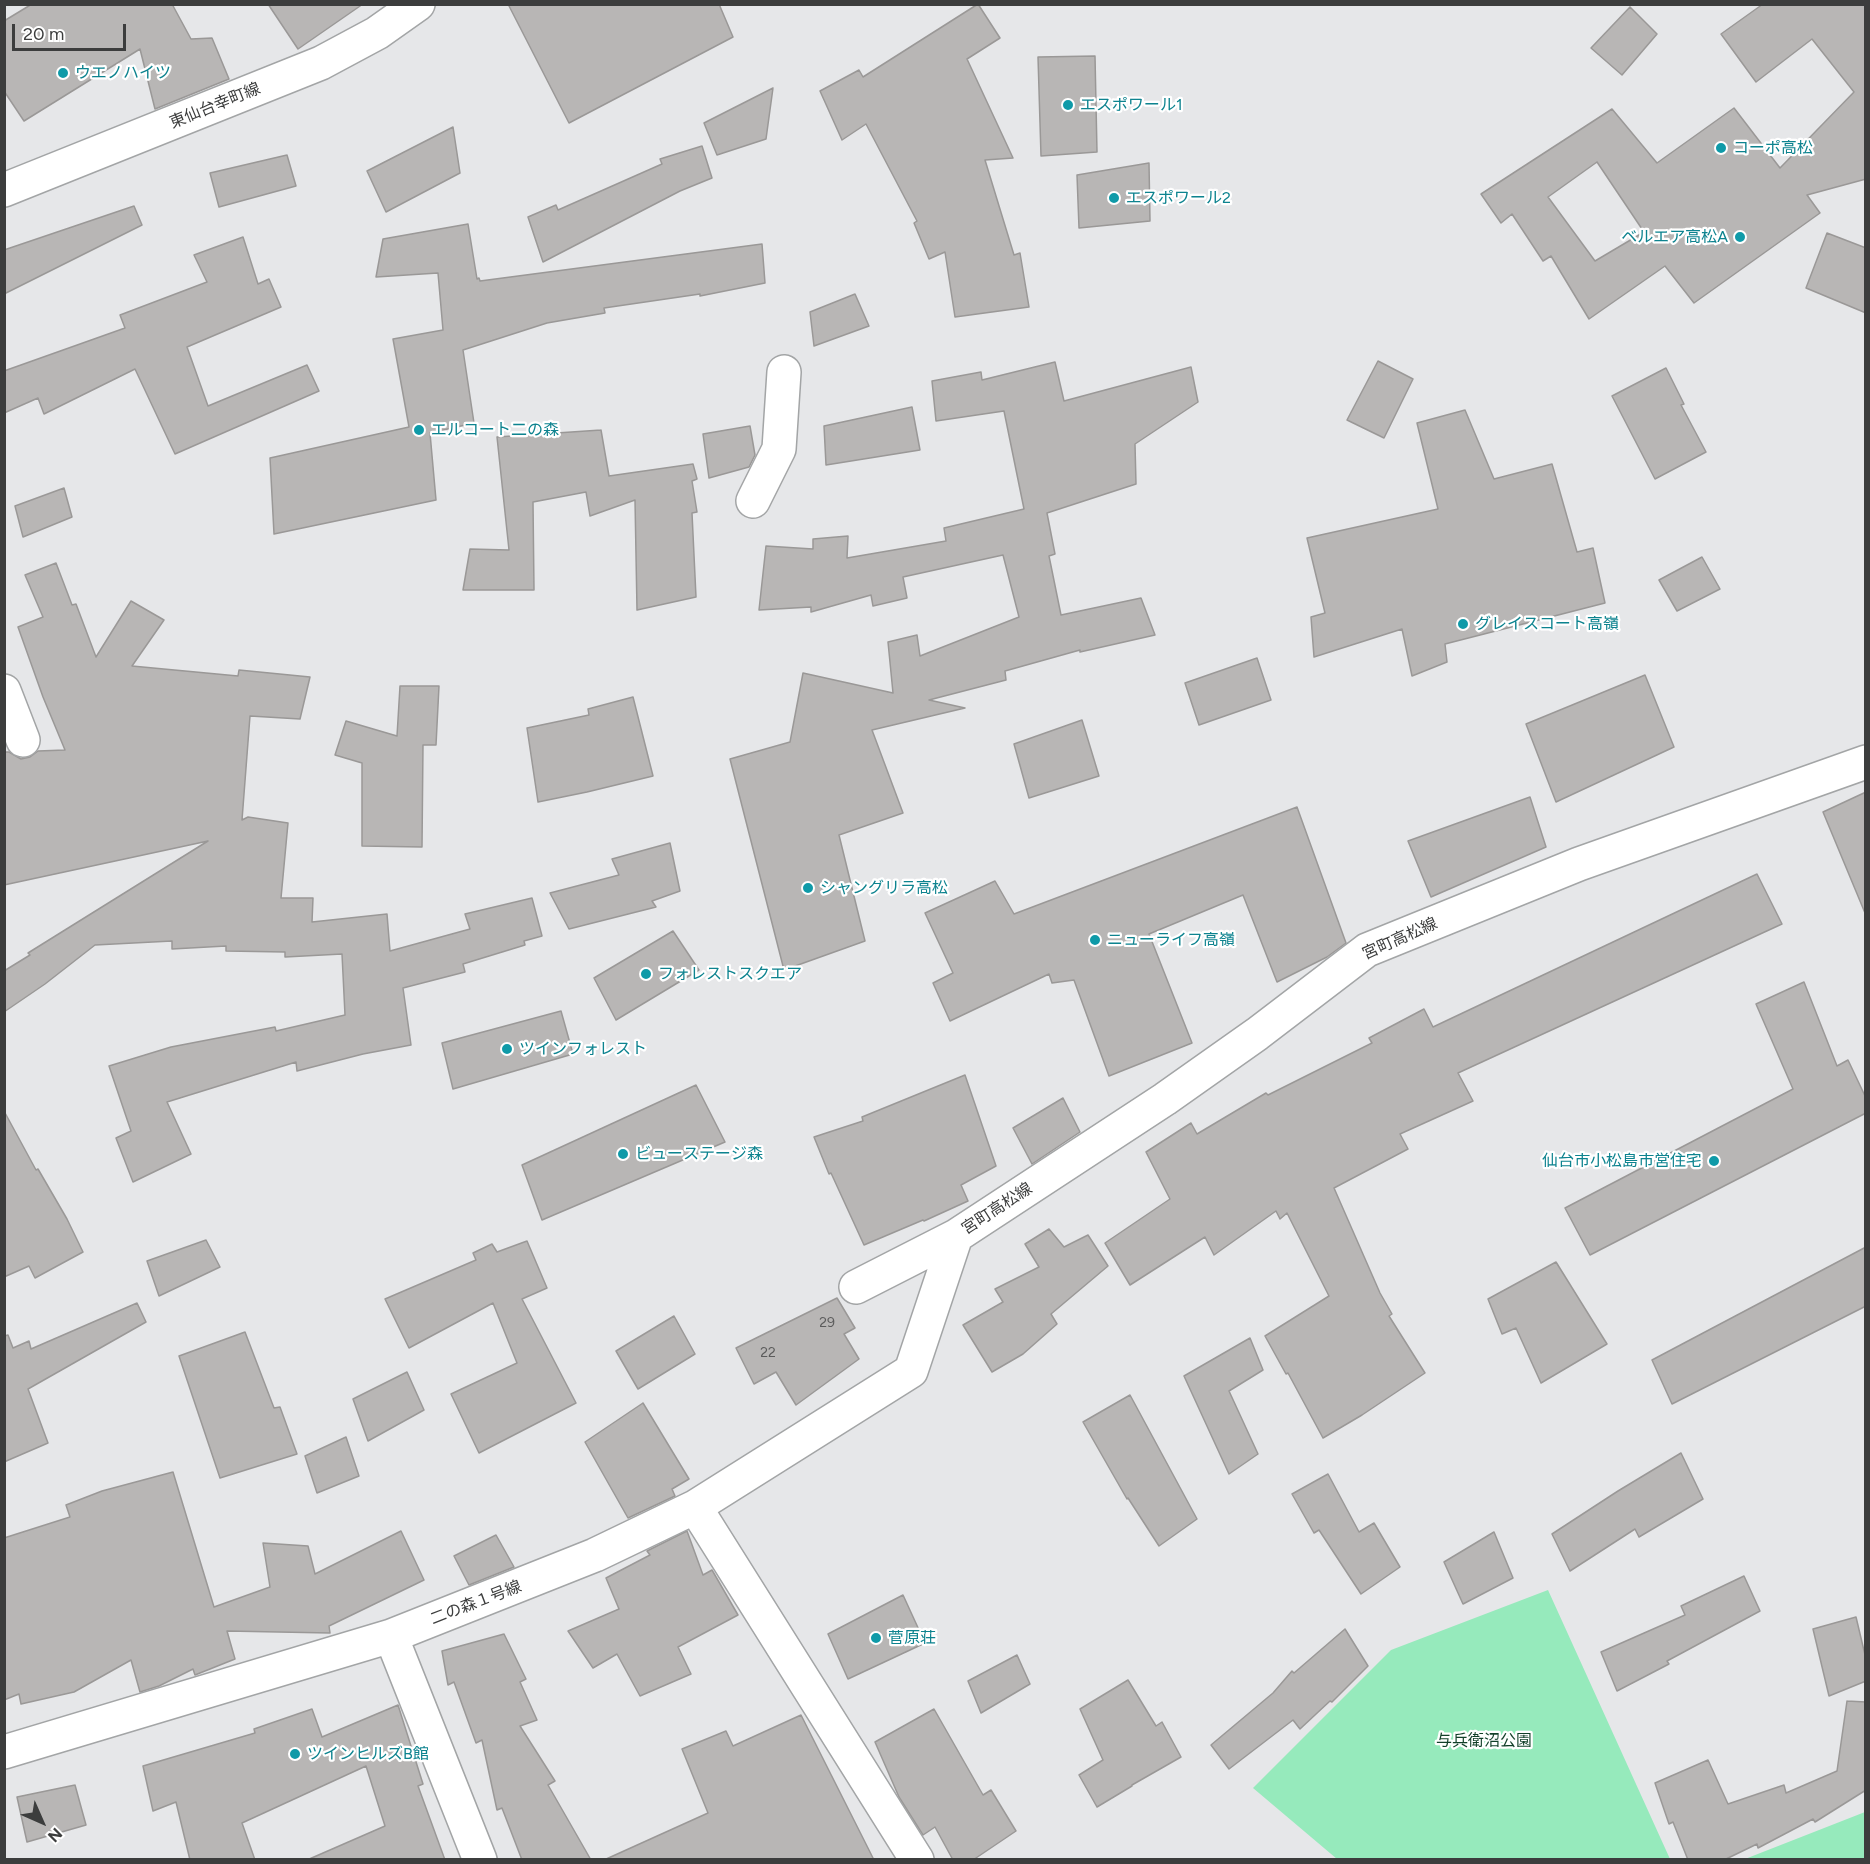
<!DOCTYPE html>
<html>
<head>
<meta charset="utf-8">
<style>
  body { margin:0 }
  #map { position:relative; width:1870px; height:1864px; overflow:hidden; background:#e6e7e9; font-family:Figtree,sans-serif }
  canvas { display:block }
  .frame { position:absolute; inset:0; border:6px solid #3c3d3d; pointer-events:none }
  .north { position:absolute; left:12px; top:1792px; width:60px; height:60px; -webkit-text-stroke:4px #fff; paint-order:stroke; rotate:135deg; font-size:16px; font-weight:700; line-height:24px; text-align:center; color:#3c3d3d }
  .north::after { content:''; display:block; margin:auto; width:21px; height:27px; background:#3c3d3d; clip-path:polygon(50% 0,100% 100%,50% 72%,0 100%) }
  .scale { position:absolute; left:12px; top:24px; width:114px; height:27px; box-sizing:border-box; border:3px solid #3c3d3d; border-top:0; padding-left:8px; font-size:18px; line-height:21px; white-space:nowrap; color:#3c3d3d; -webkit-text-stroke:4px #fff; paint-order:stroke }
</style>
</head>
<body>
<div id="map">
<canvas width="1870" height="1864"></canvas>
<div class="frame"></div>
<div class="north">N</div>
<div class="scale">20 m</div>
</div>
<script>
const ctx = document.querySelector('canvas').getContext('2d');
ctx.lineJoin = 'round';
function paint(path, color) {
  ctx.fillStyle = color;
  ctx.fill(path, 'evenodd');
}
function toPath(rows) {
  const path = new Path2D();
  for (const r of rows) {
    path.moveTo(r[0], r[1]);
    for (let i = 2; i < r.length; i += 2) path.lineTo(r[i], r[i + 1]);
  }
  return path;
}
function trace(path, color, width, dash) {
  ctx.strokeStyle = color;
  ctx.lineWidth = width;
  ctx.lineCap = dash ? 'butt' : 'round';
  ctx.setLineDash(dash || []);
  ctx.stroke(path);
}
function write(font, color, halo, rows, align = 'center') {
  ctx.font = font + ' Figtree,"Noto Sans JP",sans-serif';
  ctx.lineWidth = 4.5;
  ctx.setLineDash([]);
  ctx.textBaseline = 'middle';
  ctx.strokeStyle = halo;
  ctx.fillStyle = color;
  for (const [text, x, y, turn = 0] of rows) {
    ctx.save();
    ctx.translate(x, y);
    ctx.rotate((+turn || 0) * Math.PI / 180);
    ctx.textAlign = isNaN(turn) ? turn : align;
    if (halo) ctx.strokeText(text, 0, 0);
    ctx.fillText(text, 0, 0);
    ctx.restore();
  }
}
const green = toPath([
  [1548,1590,1670,1859,1337,1859,1253,1788,1391,1650],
  [1865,1812,1865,1859,1745,1859]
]);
const building = toPath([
  [32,4,172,4,191,39,212,38,229,79,155,109,140,49,24,121,4,91,4,21,32,4],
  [268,4,363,4,298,49,268,4],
  [508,4,719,4,733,37,569,123,508,4],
  [978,4,1000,38,967,59,1013,158,985,160,1014,255,1020,253,1029,307,955,317,945,252,929,259,914,223,917,221,866,124,842,140,820,91,859,70,863,77,978,4],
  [1763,4,1866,4,1866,179,1807,195,1820,213,1694,303,1665,266,1589,319,1551,256,1543,261,1512,214,1501,223,1481,194,1612,109,1657,163,1734,108,1780,168,1854,92,1812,39,1756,82,1721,34,1763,4],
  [1597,162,1644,232,1595,261,1548,197,1597,162],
  [1630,7,1657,34,1622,75,1591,48,1630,7],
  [1095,56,1097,152,1041,156,1038,57,1095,56],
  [773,88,766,139,717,155,704,123,773,88],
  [453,127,460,173,386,212,367,171,453,127],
  [702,146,712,178,680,191,543,262,528,217,556,205,558,210,662,164,660,159,702,146],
  [287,155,296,186,219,207,210,173,287,155],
  [1149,163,1150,221,1079,228,1077,175,1149,163],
  [134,206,142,225,4,294,4,250,134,206],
  [468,224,477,279,479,278,480,281,762,244,765,283,700,296,700,294,604,308,605,313,547,323,463,350,474,423,430,433,436,500,274,534,270,458,409,427,393,339,443,330,438,273,376,277,383,239,468,224],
  [1827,233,1866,248,1866,313,1806,288,1827,233],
  [243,237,258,284,269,279,281,307,187,347,208,406,307,365,319,391,175,454,135,369,44,414,38,398,4,413,4,371,125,328,120,315,207,282,194,255,243,237],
  [855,294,869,326,814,346,810,312,855,294],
  [1378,361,1413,379,1384,438,1347,420,1378,361],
  [1055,362,1064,401,1191,367,1198,402,1135,444,1136,484,1047,513,1055,554,1049,556,1061,615,1141,598,1155,635,1080,652,1080,650,1005,671,1006,680,929,700,965,708,872,730,903,813,839,835,865,941,784,970,730,759,790,742,803,673,893,693,888,642,917,635,920,656,1019,617,1003,555,903,577,907,598,873,606,871,595,811,612,811,607,759,610,766,546,813,549,813,539,848,536,847,558,946,541,944,528,1024,509,1004,411,936,421,932,381,981,372,982,380,1055,362],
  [1666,368,1684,404,1681,405,1706,452,1655,479,1612,396,1666,368],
  [912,407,920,450,826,465,824,426,912,407],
  [1465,410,1494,479,1552,464,1577,552,1593,548,1605,603,1445,644,1447,662,1412,676,1402,629,1314,657,1311,617,1325,613,1307,538,1438,509,1417,423,1465,410],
  [750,426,755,455,749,467,709,478,703,434,750,426],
  [601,430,609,476,693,464,697,479,692,481,697,512,692,513,696,597,637,610,635,500,590,516,586,492,533,502,534,590,463,590,470,549,509,550,497,437,601,430],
  [64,488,72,517,23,537,15,506,64,488],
  [1702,557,1720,589,1677,611,1659,580,1702,557],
  [56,563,72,605,76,604,96,657,131,601,164,620,132,666,238,676,239,670,310,677,300,719,250,716,242,820,248,817,288,823,281,898,313,898,312,922,387,914,390,951,470,929,465,914,532,898,542,936,524,941,525,945,463,964,465,972,403,988,411,1045,363,1054,297,1071,296,1062,167,1102,191,1154,133,1182,116,1138,131,1131,109,1066,171,1047,275,1027,276,1031,345,1015,342,954,285,957,285,952,226,951,226,946,172,949,172,941,95,945,45,984,4,1012,4,971,30,955,28,953,208,841,4,885,4,752,9,752,21,759,30,757,38,751,65,750,43,697,18,627,43,617,25,575,56,563],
  [1257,658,1271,700,1199,725,1185,683,1257,658],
  [1645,675,1674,747,1556,802,1526,724,1645,675],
  [400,686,439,686,436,745,423,745,422,847,362,846,362,763,335,755,346,721,397,736,400,686],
  [633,697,653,776,587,792,538,802,527,728,589,715,588,709,633,697],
  [1082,720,1099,776,1029,798,1014,744,1082,720],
  [1866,792,1866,913,1865,913,1823,812,1866,792],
  [1530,797,1546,847,1431,897,1408,841,1530,797],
  [1297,807,1346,943,1327,957,1277,982,1243,895,1149,934,1192,1043,1109,1076,1074,980,1052,983,1049,974,950,1021,933,983,953,973,925,913,995,881,1014,914,1297,807],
  [670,843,680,891,652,901,656,907,569,929,550,893,619,875,612,859,670,843],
  [1757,874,1782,924,1458,1073,1473,1101,1400,1134,1408,1149,1334,1188,1380,1293,1392,1314,1389,1316,1425,1373,1362,1415,1323,1438,1288,1373,1286,1374,1265,1336,1329,1296,1287,1213,1280,1219,1276,1211,1214,1255,1205,1237,1130,1285,1105,1243,1170,1199,1146,1152,1191,1123,1197,1134,1266,1093,1268,1095,1372,1043,1369,1038,1424,1009,1433,1027,1757,874],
  [673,931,699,970,616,1020,594,978,673,931],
  [1804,982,1837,1066,1848,1060,1866,1098,1866,1113,1590,1255,1565,1208,1793,1089,1756,1004,1804,982],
  [561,1011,573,1054,453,1089,442,1043,561,1011],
  [965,1075,996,1166,961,1185,968,1201,924,1221,923,1220,864,1245,831,1173,829,1174,814,1137,863,1121,862,1117,965,1075],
  [696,1085,725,1142,542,1220,522,1165,696,1085],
  [1063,1098,1080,1132,1032,1164,1013,1128,1063,1098],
  [4,1111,36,1170,38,1169,67,1219,83,1252,35,1278,29,1266,4,1277,4,1111],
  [1049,1229,1064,1247,1088,1235,1108,1266,1051,1314,1057,1324,1023,1354,992,1372,963,1325,1003,1302,995,1289,1039,1267,1025,1244,1049,1229],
  [206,1240,220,1267,159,1296,147,1261,206,1240],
  [527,1241,547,1288,522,1299,576,1403,479,1453,451,1394,517,1363,493,1303,409,1348,385,1299,476,1260,473,1253,492,1244,497,1252,527,1241],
  [1866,1247,1866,1306,1672,1404,1652,1360,1866,1247],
  [1556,1262,1607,1344,1541,1383,1516,1328,1502,1334,1488,1299,1556,1262],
  [837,1298,855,1328,844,1334,859,1359,796,1405,776,1372,754,1384,736,1348,837,1298],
  [137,1303,146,1322,28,1389,48,1443,4,1462,4,1336,8,1335,13,1348,29,1341,31,1349,137,1303],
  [674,1316,695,1354,638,1389,616,1351,674,1316],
  [245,1332,274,1408,280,1407,297,1454,220,1478,179,1356,245,1332],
  [1250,1338,1263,1370,1229,1391,1258,1454,1229,1474,1184,1376,1250,1338],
  [407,1372,424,1410,368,1441,353,1399,407,1372],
  [1130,1395,1197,1519,1159,1546,1128,1498,1127,1499,1083,1422,1130,1395],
  [643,1403,689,1479,672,1489,675,1496,628,1518,585,1442,643,1403],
  [346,1437,359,1476,317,1493,305,1456,346,1437],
  [1681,1453,1703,1499,1639,1537,1635,1529,1570,1571,1552,1534,1618,1491,1681,1453],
  [173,1472,214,1607,270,1587,263,1543,308,1546,315,1574,401,1531,424,1580,329,1626,330,1633,227,1631,235,1659,195,1675,193,1669,159,1686,140,1692,131,1660,74,1692,21,1704,19,1694,4,1700,4,1538,70,1517,66,1505,102,1491,173,1472],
  [1328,1474,1359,1532,1374,1523,1400,1567,1361,1594,1319,1530,1314,1533,1292,1494,1328,1474],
  [687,1531,703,1575,712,1570,738,1615,678,1647,691,1674,640,1696,617,1654,593,1668,568,1631,619,1609,606,1578,650,1555,647,1551,687,1531],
  [1494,1532,1513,1578,1463,1604,1444,1562,1494,1532],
  [496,1535,514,1567,469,1585,454,1556,496,1535],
  [1744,1576,1760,1611,1667,1661,1669,1664,1617,1691,1601,1652,1685,1615,1681,1606,1744,1576],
  [903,1595,925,1643,848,1679,828,1634,903,1595],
  [1856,1617,1866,1659,1866,1681,1829,1696,1813,1629,1856,1617],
  [1345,1629,1368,1666,1332,1702,1330,1701,1300,1729,1293,1720,1229,1769,1211,1745,1273,1693,1292,1671,1294,1673,1345,1629],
  [504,1634,526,1679,520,1682,537,1720,520,1726,555,1781,548,1785,591,1860,522,1860,502,1808,497,1810,482,1740,476,1743,454,1682,448,1685,442,1651,504,1634],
  [1017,1655,1030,1684,981,1713,968,1681,1017,1655],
  [1128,1680,1156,1726,1162,1722,1181,1757,1132,1785,1132,1786,1097,1807,1079,1775,1103,1760,1080,1709,1128,1680],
  [1847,1701,1866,1702,1866,1790,1815,1822,1813,1819,1758,1848,1757,1844,1724,1860,1688,1860,1673,1822,1669,1824,1655,1783,1708,1760,1728,1804,1784,1785,1786,1793,1837,1771,1847,1701],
  [398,1705,423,1784,418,1786,445,1860,307,1860,385,1826,366,1766,242,1823,255,1860,190,1860,176,1802,153,1811,143,1766,255,1733,254,1729,312,1709,322,1737,398,1705],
  [934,1709,983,1795,991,1790,1016,1831,973,1860,953,1860,935,1827,923,1835,899,1797,875,1742,934,1709],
  [801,1715,874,1860,604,1860,708,1813,682,1749,726,1731,733,1746,801,1715],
  [75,1785,86,1825,27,1842,17,1797,75,1785]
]);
const minor = toPath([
  [4,190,321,63,377,33,418,4],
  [753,501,779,449,784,372],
  [4,691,23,740],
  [856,1287,956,1236,1165,1099,1257,1034,1367,950,1579,864,1866,762],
  [695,1507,917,1860],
  [391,1636,480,1860],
  [4,1752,391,1636,595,1555,695,1507,911,1371,956,1236]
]);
const markers = [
  [63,73,6,"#0f9aa8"],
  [1068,105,6,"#0f9aa8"],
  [1721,148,6,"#0f9aa8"],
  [1114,198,6,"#0f9aa8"],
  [1740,237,6,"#0f9aa8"],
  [419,430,6,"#0f9aa8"],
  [1463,624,6,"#0f9aa8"],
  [808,888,6,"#0f9aa8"],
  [1095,940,6,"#0f9aa8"],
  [646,974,6,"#0f9aa8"],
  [507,1049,6,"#0f9aa8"],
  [623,1154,6,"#0f9aa8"],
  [1714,1161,6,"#0f9aa8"],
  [876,1638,6,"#0f9aa8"],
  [295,1754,6,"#0f9aa8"]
];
const numberNames = [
  ["29",827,1323],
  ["22",768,1353]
];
const cultureNames = [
  ["ウエノハイツ",75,73],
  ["エスポワール1",1080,105],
  ["コーポ高松",1733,148],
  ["エスポワール2",1126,198],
  ["ベルエア高松A",1728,237,"right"],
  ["エルコート二の森",431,430],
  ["グレイスコート高嶺",1475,624],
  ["シャングリラ高松",820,888],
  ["ニューライフ高嶺",1107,940],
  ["フォレストスクエア",658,974],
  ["ツインフォレスト",519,1049],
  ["ビューステージ森",635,1154],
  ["仙台市小松島市営住宅",1702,1161,"right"],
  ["菅原荘",888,1638],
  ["ツインヒルズB館",307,1754]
];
const streetNames = [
  ["東仙台幸町線",215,106,-22],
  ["宮町高松線",1400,939,-24],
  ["宮町高松線",997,1209,-33],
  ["二の森１号線",476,1603,-21]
];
const parkNames = [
  ["与兵衛沼公園",1484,1741]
];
paint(green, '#96eabc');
paint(building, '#b8b6b5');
trace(building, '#9a9897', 1.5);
trace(minor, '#a3a5a6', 36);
trace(minor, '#fff', 33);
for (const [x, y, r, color] of markers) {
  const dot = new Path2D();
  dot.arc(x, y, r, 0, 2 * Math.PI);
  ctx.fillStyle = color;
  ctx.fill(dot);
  trace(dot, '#fff', 2);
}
write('14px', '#5b5b5b', null, numberNames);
write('16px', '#0d838f', '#fff', cultureNames, 'left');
write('16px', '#3c3d3d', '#fff', streetNames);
write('16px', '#123f29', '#fff', parkNames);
</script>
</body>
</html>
